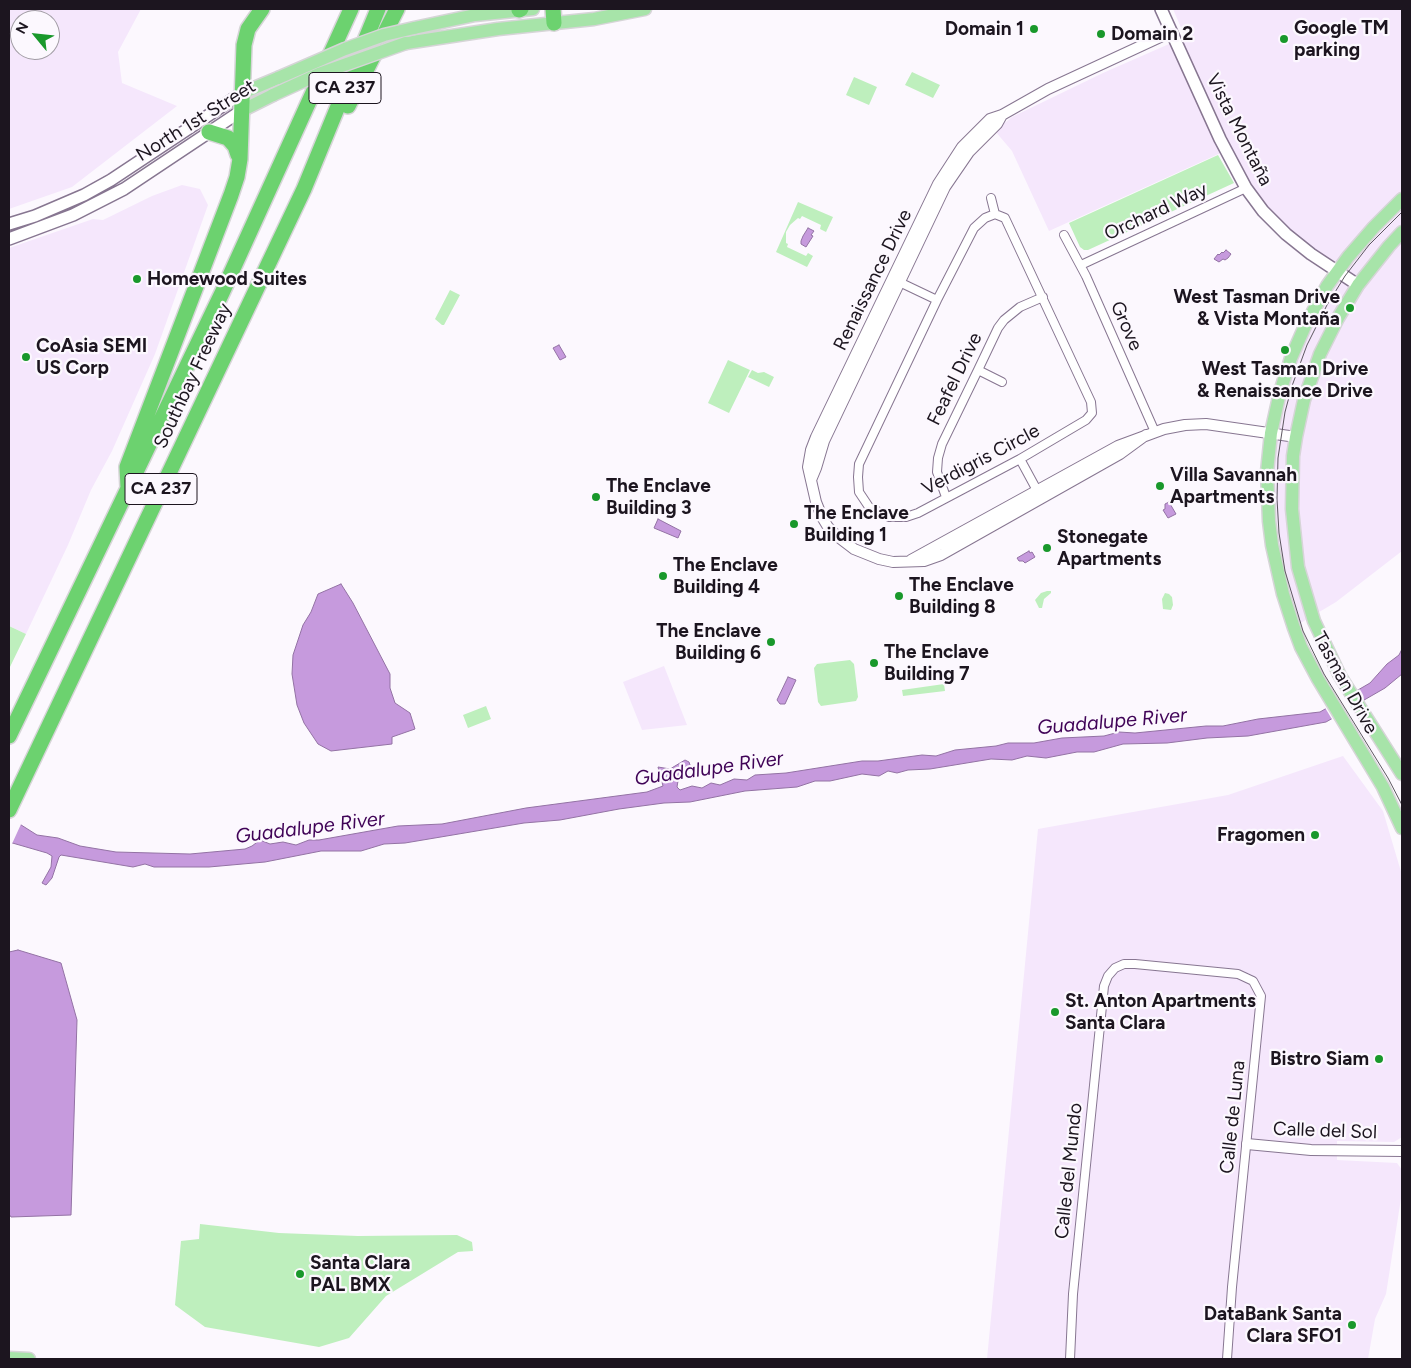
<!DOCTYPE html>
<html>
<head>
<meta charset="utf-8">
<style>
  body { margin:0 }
  #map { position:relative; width:1411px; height:1368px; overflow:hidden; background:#fcf8fe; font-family:Figtree,sans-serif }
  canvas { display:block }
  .frame { position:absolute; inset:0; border:10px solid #1c151f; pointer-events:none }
  .north { position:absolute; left:10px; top:10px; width:50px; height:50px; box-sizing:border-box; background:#fcf8fe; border:1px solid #a29da5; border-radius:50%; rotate:298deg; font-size:14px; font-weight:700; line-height:20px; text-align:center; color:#1c151f }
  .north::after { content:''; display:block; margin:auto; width:18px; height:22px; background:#19982b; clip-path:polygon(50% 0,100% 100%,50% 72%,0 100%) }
</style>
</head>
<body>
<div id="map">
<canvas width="1411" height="1368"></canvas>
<div class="frame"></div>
<div class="north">N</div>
</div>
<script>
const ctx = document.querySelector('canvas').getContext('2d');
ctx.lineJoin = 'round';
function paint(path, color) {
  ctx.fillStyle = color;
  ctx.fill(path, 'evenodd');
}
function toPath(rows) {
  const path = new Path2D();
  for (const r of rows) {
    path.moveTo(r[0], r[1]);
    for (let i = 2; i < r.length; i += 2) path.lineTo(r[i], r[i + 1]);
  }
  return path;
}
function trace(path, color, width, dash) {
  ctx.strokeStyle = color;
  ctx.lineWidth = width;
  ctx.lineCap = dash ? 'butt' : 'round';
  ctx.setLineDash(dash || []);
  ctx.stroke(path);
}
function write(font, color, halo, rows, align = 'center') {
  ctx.font = font + ' Figtree,sans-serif';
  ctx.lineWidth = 4.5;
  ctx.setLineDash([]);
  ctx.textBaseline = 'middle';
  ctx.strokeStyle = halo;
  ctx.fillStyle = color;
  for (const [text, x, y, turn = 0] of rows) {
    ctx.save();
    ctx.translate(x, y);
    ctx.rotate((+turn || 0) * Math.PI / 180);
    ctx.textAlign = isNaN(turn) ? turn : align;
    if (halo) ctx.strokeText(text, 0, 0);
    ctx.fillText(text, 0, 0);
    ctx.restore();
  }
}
const built = toPath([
  [9,9,141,9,118,52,122,83,177,106,72,187,9,209],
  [20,20,50,20,50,50,20,50],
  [1173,9,1402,9,1402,551,1336,602,1294,627,1278,574,1267,482,1285,375,1337,272,1268,216,1225,151,1049,231,1012,151,995,131,1012,117,1103,73,1185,37],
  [182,185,200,189,208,205,155,354,112,451,91,490,68,545,26,634,9,626,9,248,93,219,103,220,152,196],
  [664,666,687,725,642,730,623,682],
  [1343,756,1383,811,1402,875,1402,1137,1394,1142,1337,1141,1337,1160,1397,1163,1402,1170,1402,1192,1386,1294,1375,1319,1368,1359,987,1359,1038,829,1228,795]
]);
const green = toPath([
  [912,72,940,85,933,98,905,85],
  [854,77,877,87,869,105,846,95],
  [1218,155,1234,183,1088,250,1084,250,1080,247,1069,223],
  [798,202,833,217,826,232,820,229,821,225,802,216,800,219,798,218,790,225,786,232,786,243,788,244,787,247,806,256,808,253,813,256,807,267,776,252],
  [450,290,460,295,444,325,442,325,435,319],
  [728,360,750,370,729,413,708,403],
  [752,370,758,373,764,372,774,377,769,387,748,377],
  [1047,591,1051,591,1051,593,1044,599,1042,608,1039,608,1035,600,1041,593],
  [1165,593,1169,594,1172,597,1173,605,1171,610,1163,609,1162,599],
  [9,626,26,634,9,669],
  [850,660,854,664,858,697,856,701,821,706,818,702,814,668,817,664],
  [944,684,945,691,903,696,902,690],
  [486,706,491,719,468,728,463,715],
  [200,1224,279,1233,358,1236,457,1235,472,1242,473,1251,458,1252,386,1296,349,1338,319,1347,205,1327,175,1305,181,1241,199,1239]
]);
const water = toPath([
  [808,228,814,231,811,235,813,236,806,247,801,244,801,241,803,236,808,228],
  [1226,250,1231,254,1228,258,1225,260,1223,259,1219,262,1214,259,1218,254,1219,255,1222,252,1223,253,1226,250],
  [559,345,566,357,560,360,553,348,559,345],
  [1169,502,1176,514,1168,518,1163,510,1165,509,1165,504,1169,502],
  [658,519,681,531,678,538,654,528,658,519],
  [1029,551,1030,553,1032,552,1035,557,1025,563,1023,561,1019,561,1017,558,1029,551],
  [341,584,353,603,390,674,390,688,395,703,410,713,415,729,392,737,392,744,331,751,318,744,304,723,297,705,292,674,293,655,303,625,311,612,318,594,341,584],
  [1402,649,1402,674,1385,688,1326,722,1248,736,1207,738,1167,743,1123,744,1094,752,1077,752,1046,758,1027,756,1012,760,991,759,930,769,908,770,897,773,888,771,879,776,862,774,830,781,815,781,797,787,745,791,690,802,664,803,619,809,560,820,524,823,405,843,384,844,361,851,321,851,265,862,209,867,154,867,145,864,133,867,61,855,59,857,52,878,46,885,42,883,51,867,52,856,47,853,9,842,9,821,18,823,37,835,58,838,80,846,116,852,190,854,245,849,252,846,260,840,270,844,283,842,296,845,309,840,319,840,398,826,442,824,526,808,647,792,663,786,658,767,670,769,685,760,689,762,690,765,678,781,677,787,680,790,692,786,702,788,711,783,720,785,734,779,747,780,755,775,786,773,862,761,878,761,922,755,936,756,955,750,996,746,1008,743,1034,743,1062,738,1104,736,1119,732,1135,733,1206,726,1223,726,1258,719,1320,712,1370,683,1387,664,1399,655,1402,649],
  [788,677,796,680,785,704,780,704,777,700,788,677],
  [18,950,61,963,77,1020,71,1215,11,1217,9,1214,9,952,18,950]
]);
const pier = toPath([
  [1356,688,1365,702,1333,721,1324,706],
  [9,818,22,822,11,846,9,845]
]);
const minor = toPath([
  [991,198,995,214],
  [995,214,1005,218,1091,402,1092,413,1086,420,1020,459,918,513,906,517,889,517,869,507,859,492,858,477,859,464,937,300,974,228,985,218,995,214],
  [1064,235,1086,276,1155,432],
  [1081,265,1246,188],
  [895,280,937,300],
  [978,370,1002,382],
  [1020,459,1039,494],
  [946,497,937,472,938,458,942,444,978,370,998,328,1004,320,1020,307,1043,297],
  [1070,1359,1073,1294,1104,986,1108,976,1115,968,1124,964,1135,964,1238,974,1253,981,1261,996,1232,1287,1227,1359]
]);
const tertiary = toPath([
  [1146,435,1120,454,941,555,924,561,893,562,879,559,854,549,837,536,828,527,822,517,816,502,808,467,811,450,816,437,938,184,962,147,990,119,1002,115,1048,89,1171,32],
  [811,480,816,468,824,441,945,187,969,152,997,124,1002,115],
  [911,560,1118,446,1164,429,1185,425,1206,424,1296,437],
  [1247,1144,1311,1150,1402,1151]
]);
const secondary = toPath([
  [1161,9,1220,139,1246,188,1263,211,1286,234,1311,254,1358,285],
  [9,224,35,216,84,195,111,180,242,93],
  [9,239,73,215,124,189,241,111]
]);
const primary = toPath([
  [414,28,475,15,533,9],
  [406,43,498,29,594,19,645,9],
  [242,93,278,78],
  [241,111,273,95],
  [1402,199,1374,227,1348,257,1327,286,1305,326,1291,358,1280,392,1271,433,1267,472,1269,521,1272,545,1283,594,1294,628,1301,647,1318,679,1383,787,1402,828],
  [1402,232,1389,246,1358,285,1338,318,1320,354,1304,400,1296,437,1293,456,1292,509,1298,567,1314,621,1340,676,1402,774],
  [9,1358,29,1359]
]);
const motorway = toPath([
  [553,9,554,23],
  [519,10,521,9],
  [348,106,397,9],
  [209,132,228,138,235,146,238,155],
  [128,488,127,467,231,195,237,177,240,159,244,45,248,29,262,9],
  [9,736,222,293,351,9],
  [9,810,304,189,378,9]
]);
const tram = toPath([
  [1402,212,1369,245,1345,276,1327,305,1307,345,1292,386,1285,412,1278,458,1277,499,1279,533,1285,571,1303,631,1324,674,1388,778,1402,805]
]);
const primaryBridge = toPath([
  [278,78,345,49,384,35,414,28],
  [273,95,319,74,406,43]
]);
const markers = [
  [1034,29,5,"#19982b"],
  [1101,34,5,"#19982b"],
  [1284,39,5,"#19982b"],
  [137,279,5,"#19982b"],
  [1350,308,5,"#19982b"],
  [1285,350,5,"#19982b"],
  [26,357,5,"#19982b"],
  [1160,486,5,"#19982b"],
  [596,497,5,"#19982b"],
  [794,524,5,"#19982b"],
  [1047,548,5,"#19982b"],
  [663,576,5,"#19982b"],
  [899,596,5,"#19982b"],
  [771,642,5,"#19982b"],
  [874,663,5,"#19982b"],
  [1315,835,5,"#19982b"],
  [1055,1012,5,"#19982b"],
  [1379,1059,5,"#19982b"],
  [300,1274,5,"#19982b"],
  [1352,1325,5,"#19982b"]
];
const shields = [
  [345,88,72],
  [161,489,72]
];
const shieldNames = [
  ["CA 237",345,88],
  ["CA 237",161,489]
];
const poiNames = [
  ["Google TM",1294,28],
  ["parking",1294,50],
  ["Domain 1",1024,29,"right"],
  ["Domain 2",1111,34],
  ["Homewood Suites",147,279],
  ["West Tasman Drive",1340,297,"right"],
  ["& Vista Montaña",1340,319,"right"],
  ["CoAsia SEMI",36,346],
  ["US Corp",36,368],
  ["West Tasman Drive",1285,369,"center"],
  ["& Renaissance Drive",1285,391,"center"],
  ["Villa Savannah",1170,475],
  ["Apartments",1170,497],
  ["The Enclave",606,486],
  ["Building 3",606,508],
  ["The Enclave",804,513],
  ["Building 1",804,535],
  ["Stonegate",1057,537],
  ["Apartments",1057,559],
  ["The Enclave",673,565],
  ["Building 4",673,587],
  ["The Enclave",909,585],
  ["Building 8",909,607],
  ["The Enclave",761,631,"right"],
  ["Building 6",761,653,"right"],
  ["The Enclave",884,652],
  ["Building 7",884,674],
  ["Fragomen",1305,835,"right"],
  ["St. Anton Apartments",1065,1001],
  ["Santa Clara",1065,1023],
  ["Bistro Siam",1369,1059,"right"],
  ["Santa Clara",310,1263],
  ["PAL BMX",310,1285],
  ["DataBank Santa",1342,1314,"right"],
  ["Clara SFO1",1342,1336,"right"]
];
const streetNames = [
  ["North 1st Street",196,121,-32],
  ["Vista Montaña",1239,130,63],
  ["Orchard Way",1156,212,-25],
  ["Renaissance Drive",873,280,-64],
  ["Grove",1126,326,66],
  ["Southbay Freeway",193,376,-65],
  ["Feafel Drive",955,379,-64],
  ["Verdigris Circle",981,460,-28],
  ["Tasman Drive",1345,683,61],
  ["Calle de Luna",1233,1117,-84],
  ["Calle del Sol",1325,1131,2],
  ["Calle del Mundo",1069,1171,-84]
];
const waterNames = [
  ["Guadalupe River",1112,722,-5],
  ["Guadalupe River",709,769,-8],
  ["Guadalupe River",310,828,-7]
];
paint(built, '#f5e7fc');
paint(green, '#beefbd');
paint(water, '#c69add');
trace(water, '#9372a4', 1);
paint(pier, '#fcf8fe');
trace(minor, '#877691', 10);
trace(tertiary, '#877691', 12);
trace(secondary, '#877691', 14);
trace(primary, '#d6d5d7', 15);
trace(motorway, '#d6d5d7', 18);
trace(minor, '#fff', 8);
trace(tertiary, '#fff', 10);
trace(secondary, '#fff', 11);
trace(primary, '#a7e4a9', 12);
trace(motorway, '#6cd26f', 15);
trace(tram, '#5d5760', 1);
trace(primaryBridge, '#d6d5d7', 15, []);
trace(primaryBridge, '#a7e4a9', 12);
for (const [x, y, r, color] of markers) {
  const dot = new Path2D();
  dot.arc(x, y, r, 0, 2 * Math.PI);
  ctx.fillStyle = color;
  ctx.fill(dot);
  trace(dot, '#fcf8fe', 2);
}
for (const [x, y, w] of shields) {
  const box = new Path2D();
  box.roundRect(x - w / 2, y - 15.5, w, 31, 4);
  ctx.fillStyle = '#fcf8fe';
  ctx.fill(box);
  trace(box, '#1c151f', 1);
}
write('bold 18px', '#1c151f', null, shieldNames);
write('bold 19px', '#1c151f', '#fcf8fe', poiNames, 'left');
write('19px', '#1c151f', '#fcf8fe', streetNames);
write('italic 20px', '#400357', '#fcf8fe', waterNames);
</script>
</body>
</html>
